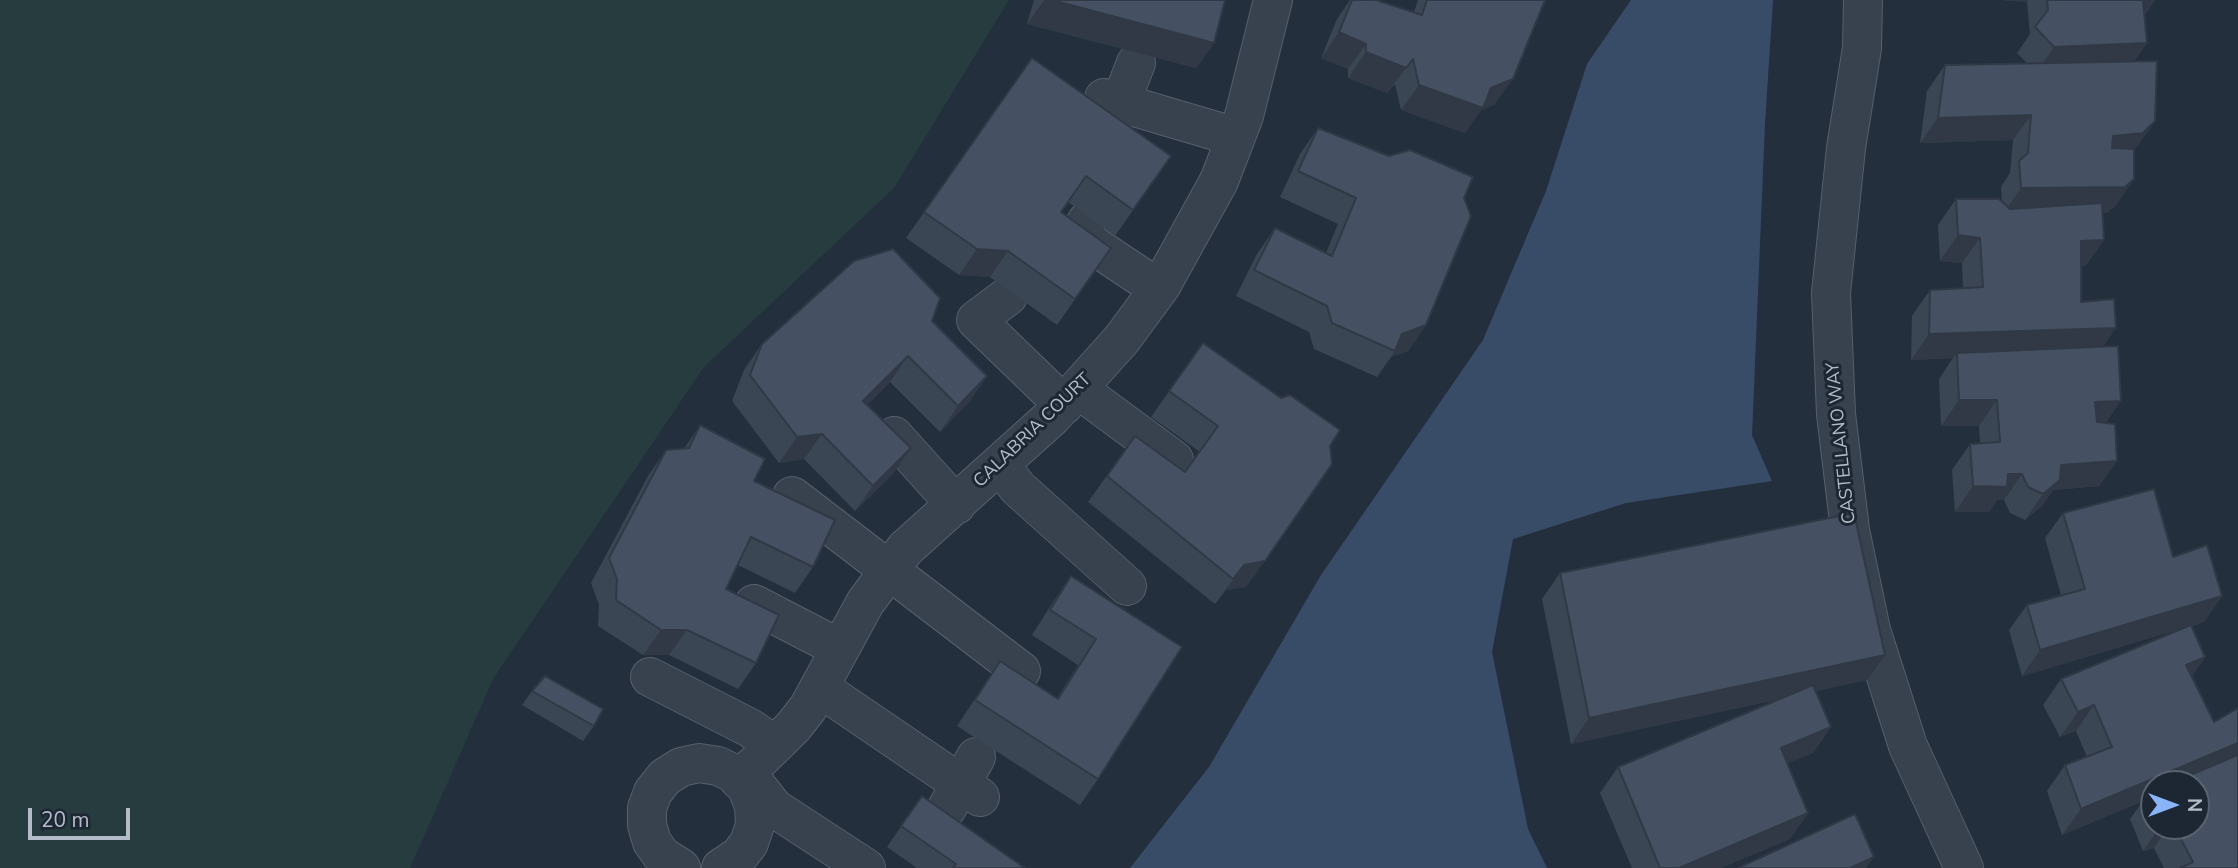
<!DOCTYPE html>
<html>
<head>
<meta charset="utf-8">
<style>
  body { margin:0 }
  #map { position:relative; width:2238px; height:868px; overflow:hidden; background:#242f3e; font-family:"Nunito Sans",sans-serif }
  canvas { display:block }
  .north { position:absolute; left:2140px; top:770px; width:70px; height:70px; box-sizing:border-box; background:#1d2633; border:2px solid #59626f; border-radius:50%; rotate:90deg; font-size:19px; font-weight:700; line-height:28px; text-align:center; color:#b4bcc9 }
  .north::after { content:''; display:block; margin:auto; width:24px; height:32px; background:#8ab4f8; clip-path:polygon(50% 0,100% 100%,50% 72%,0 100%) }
  .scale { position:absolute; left:28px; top:808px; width:102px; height:32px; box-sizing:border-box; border:4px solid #b4bcc9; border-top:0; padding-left:9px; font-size:21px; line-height:24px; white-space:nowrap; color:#b4bcc9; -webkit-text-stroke:5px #1d2633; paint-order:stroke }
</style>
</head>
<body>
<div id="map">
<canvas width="2238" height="868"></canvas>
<div class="north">N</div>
<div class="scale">20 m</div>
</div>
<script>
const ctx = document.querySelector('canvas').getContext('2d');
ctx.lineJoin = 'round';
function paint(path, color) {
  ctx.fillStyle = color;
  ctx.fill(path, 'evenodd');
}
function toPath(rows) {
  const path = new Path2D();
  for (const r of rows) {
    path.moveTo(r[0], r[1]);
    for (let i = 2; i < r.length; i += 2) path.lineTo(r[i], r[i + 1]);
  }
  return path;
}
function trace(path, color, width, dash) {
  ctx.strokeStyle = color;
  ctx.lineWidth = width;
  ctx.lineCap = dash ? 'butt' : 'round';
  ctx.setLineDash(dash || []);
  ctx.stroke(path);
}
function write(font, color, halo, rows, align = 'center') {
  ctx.font = font + ' "Nunito Sans",sans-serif';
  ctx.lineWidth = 6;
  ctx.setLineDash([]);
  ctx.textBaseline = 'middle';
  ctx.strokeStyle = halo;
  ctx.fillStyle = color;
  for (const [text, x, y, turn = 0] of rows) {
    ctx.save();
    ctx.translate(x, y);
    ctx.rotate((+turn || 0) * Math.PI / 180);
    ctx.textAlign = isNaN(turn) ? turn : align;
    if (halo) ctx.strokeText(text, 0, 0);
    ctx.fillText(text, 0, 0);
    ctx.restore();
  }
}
const green = toPath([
  [0,0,1009,0,894,188,704,367,493,679,410,868,0,868]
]);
const water = toPath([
  [1631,0,1773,0,1765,123,1752,435,1772,481,1626,503,1513,539,1492,652,1528,829,1547,868,1130,868,1209,767,1321,575,1483,340,1546,191,1587,64]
]);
const minor = toPath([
  [1863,0,1862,48,1846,148,1831,293,1836,414,1850,530,1871,630,1908,746,1964,868],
  [1104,98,1236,137],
  [1111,127,1136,63],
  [1087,221,1078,235,1159,289],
  [1008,296,976,320,1064,405],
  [1078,389,1174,460],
  [894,436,956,505],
  [1000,465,1018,488,1127,586],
  [792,496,1021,671],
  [754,604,839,648],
  [650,677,750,728,775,745],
  [820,688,980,797],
  [748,775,774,808,866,868],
  [739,780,793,727,808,708,865,603,905,549,1053,416,1122,339,1161,286,1219,181,1244,116,1273,0],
  [947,808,976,757],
  [681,868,662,856,652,842,647,825,647,808,653,792,665,777,681,767,699,763,718,766,735,774,747,788,754,806,755,825,749,843,739,856,721,868]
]);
const wall = toPath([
  [1034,0,1225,0,1214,43,1196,68,1027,24],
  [1350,0,1376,0,1414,12,1418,0,1545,0,1494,105,1481,110,1465,133,1401,110,1395,84,1387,93,1348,78,1348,69,1321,58,1337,19],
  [2001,0,2155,0,2144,16,2147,43,2134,61,2155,121,2134,150,2134,179,2116,205,2107,213,2102,213,2104,240,2086,265,2081,266,2081,302,2103,347,2106,423,2117,461,2099,486,2053,490,2042,506,2025,520,2010,513,2004,500,1997,500,1989,512,1955,512,1952,470,1970,444,1980,443,1979,426,1941,426,1939,379,1953,358,1911,360,1912,316,1930,290,1963,288,1962,263,1940,261,1938,225,1956,199,2002,201,2001,187,2010,173,2013,140,1920,143,1927,91,1945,65,2027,63,2017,53,2030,34,2027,2],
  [1032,58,1171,156,1115,236,1068,202,1061,212,1111,248,1057,325,990,277,959,275,906,238],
  [1318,128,1464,198,1426,325,1408,351,1391,357,1377,377,1314,349,1309,332,1236,296,1257,254,1275,228,1326,253,1338,224,1280,197,1300,154],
  [932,321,987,376,969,402,940,432,890,382,867,405,893,474,855,511,804,459,779,463,732,401,744,370,762,344],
  [1203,343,1330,446,1246,587,1226,590,1215,604,1088,502,1135,436,1185,472,1200,452,1151,417],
  [700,425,754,481,813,567,795,593,738,565,726,589,756,663,738,689,669,655,643,655,598,626,599,605,591,583,648,476,666,450,684,449],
  [2063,513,2173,557,2222,596,2204,622,2192,626,2205,657,2192,676,2238,868,2164,868,2154,848,2143,851,2130,819,2143,801,2062,835,2047,791,2065,765,2087,757,2076,731,2060,737,2043,705,2061,679,2184,628,2022,676,2009,630,2027,605,2061,595,2045,538],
  [2154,784,2196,826,2154,826],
  [1560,573,1867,680,1816,691,1831,727,1813,753,1787,763,1808,813,1790,839,1721,868,1632,868,1600,793,1618,767,1780,699,1571,744,1542,599],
  [1071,576,1182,647,1098,779,1080,805,957,726,1000,661,1057,698,1078,665,1032,635,1053,602],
  [532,691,594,726,583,741,522,705],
  [922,796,1025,868,917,868,887,847]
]);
const shadedWall = toPath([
  [1044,0,1052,0,1214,43,1196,68,1027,24],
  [2001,0,2028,0,2027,2],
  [2139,0,2155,0,2140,22],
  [1339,32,1366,44,1348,69,1321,58],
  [2147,43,2129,68,2036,73,2054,47],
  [1366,52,1413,59,1387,93,1348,78],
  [1513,79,1494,105,1481,110,1465,133,1401,110,1419,85,1491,88],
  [2031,115,2013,140,1920,143,1938,118],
  [2155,121,2137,147,2125,159,2095,161,2113,136],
  [2134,179,2116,205,2107,213,2003,214,2021,188],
  [1958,235,1980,238,1962,263,1940,261],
  [2104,240,2086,265,2062,267,2081,241],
  [977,249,1008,251,990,277,959,275],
  [1426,325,1408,351,1391,357,1395,351,1402,334],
  [2116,328,2098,354,1957,353,1953,358,1911,360,1929,334],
  [908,356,890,382,845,427,863,401],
  [987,376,969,402,940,432,958,406],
  [1959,400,1997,400,1979,426,1941,426],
  [2121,401,2103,427,2077,428,2095,402],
  [822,434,804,459,779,463,797,437],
  [911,448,893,474,855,511,873,486],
  [2117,461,2099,486,2053,490,2042,506,2025,520,2043,494,2061,465],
  [2008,474,2022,474,2004,500,1997,500,1989,512,1955,512,1973,486],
  [1265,561,1246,587,1226,590,1215,604,1244,565],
  [2222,596,2204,622,2022,676,2040,650],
  [661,630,687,630,669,655,643,655],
  [1885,655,1867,680,1571,744,1589,718],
  [2205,657,2187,682,2186,665],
  [2094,705,2076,731,2060,737,2078,712],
  [1831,727,1813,753,1763,774,1781,748],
  [2238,743,2238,758,2183,784,2154,784,2154,796,2148,793,2143,801,2062,835,2081,809],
  [1808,813,1790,839,1721,868,1679,868],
  [2160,826,2169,826,2154,848,2143,851],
  [1874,857,1866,868,1850,868]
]);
const building = toPath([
  [1052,0,1225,0,1214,43,1052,0],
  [1352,0,1376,0,1422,15,1427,0,1545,0,1513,79,1491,88,1483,108,1419,85,1413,59,1406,68,1366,52,1366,44,1339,32,1352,0],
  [2047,0,2143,0,2147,43,2054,47,2035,27,2048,10,2047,0],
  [1032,58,1171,156,1133,210,1086,176,1061,212,1111,248,1075,299,1008,251,977,249,924,212,1032,58],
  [2157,61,2155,121,2143,133,2113,136,2112,148,2134,149,2134,179,2125,187,2021,188,2019,161,2028,153,2031,115,1938,118,1945,65,2157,61],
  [1318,128,1389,156,1410,150,1473,177,1464,198,1471,216,1426,325,1402,334,1395,351,1332,323,1327,306,1254,270,1275,228,1332,256,1356,198,1298,171,1318,128],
  [1956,199,1999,199,2010,209,2102,203,2104,240,2081,241,2081,302,2114,299,2116,328,1929,334,1930,290,1983,287,1980,238,1958,235,1956,199],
  [893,249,940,298,932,321,987,376,958,406,908,356,863,401,911,448,873,486,822,434,797,437,750,375,762,344,854,261,893,249],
  [1203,343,1281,398,1290,395,1340,430,1330,446,1332,464,1265,561,1244,565,1233,579,1107,476,1135,436,1185,472,1218,426,1169,391,1203,343],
  [2118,346,2121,401,2095,402,2097,422,2115,424,2117,461,2061,465,2060,480,2043,494,2028,487,2022,474,2008,474,2007,487,1973,486,1970,444,2000,442,1997,400,1959,400,1957,353,2118,346],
  [700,425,765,459,754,481,835,520,813,567,751,537,726,589,779,615,756,663,687,630,661,630,616,600,617,579,609,558,666,450,689,448,700,425],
  [2154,489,2173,557,2207,545,2222,596,2040,650,2027,605,2085,589,2063,513,2154,489],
  [1854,513,1885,655,1589,718,1560,573,1854,513],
  [1071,576,1182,647,1098,779,975,700,1000,661,1058,699,1096,639,1050,610,1071,576],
  [2191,625,2205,657,2186,665,2214,722,2238,708,2238,743,2081,809,2065,765,2112,747,2094,705,2078,712,2061,679,2191,625],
  [545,676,603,709,594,726,532,691,545,676],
  [1813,685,1831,727,1781,748,1808,813,1679,868,1660,868,1618,767,1813,685],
  [2238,755,2238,868,2180,868,2193,862,2174,826,2196,826,2196,784,2169,784,2238,755],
  [2154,790,2154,807,2148,793,2154,790],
  [922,796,1025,868,953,868,956,864,901,826,922,796],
  [1855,814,1874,857,1850,868,1738,868,1855,814]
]);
const streetNames = [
  ["CALABRIA COURT",1033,431,-44],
  ["CASTELLANO WAY",1842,443,-96]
];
paint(green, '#263c3f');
paint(water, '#394c67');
trace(minor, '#565f6c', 40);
trace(minor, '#38414e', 38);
paint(wall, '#3b4654');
paint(shadedWall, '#303945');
paint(building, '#455162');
trace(building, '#303945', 2);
write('18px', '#b4bcc9', '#1d2633', streetNames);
</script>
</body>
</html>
